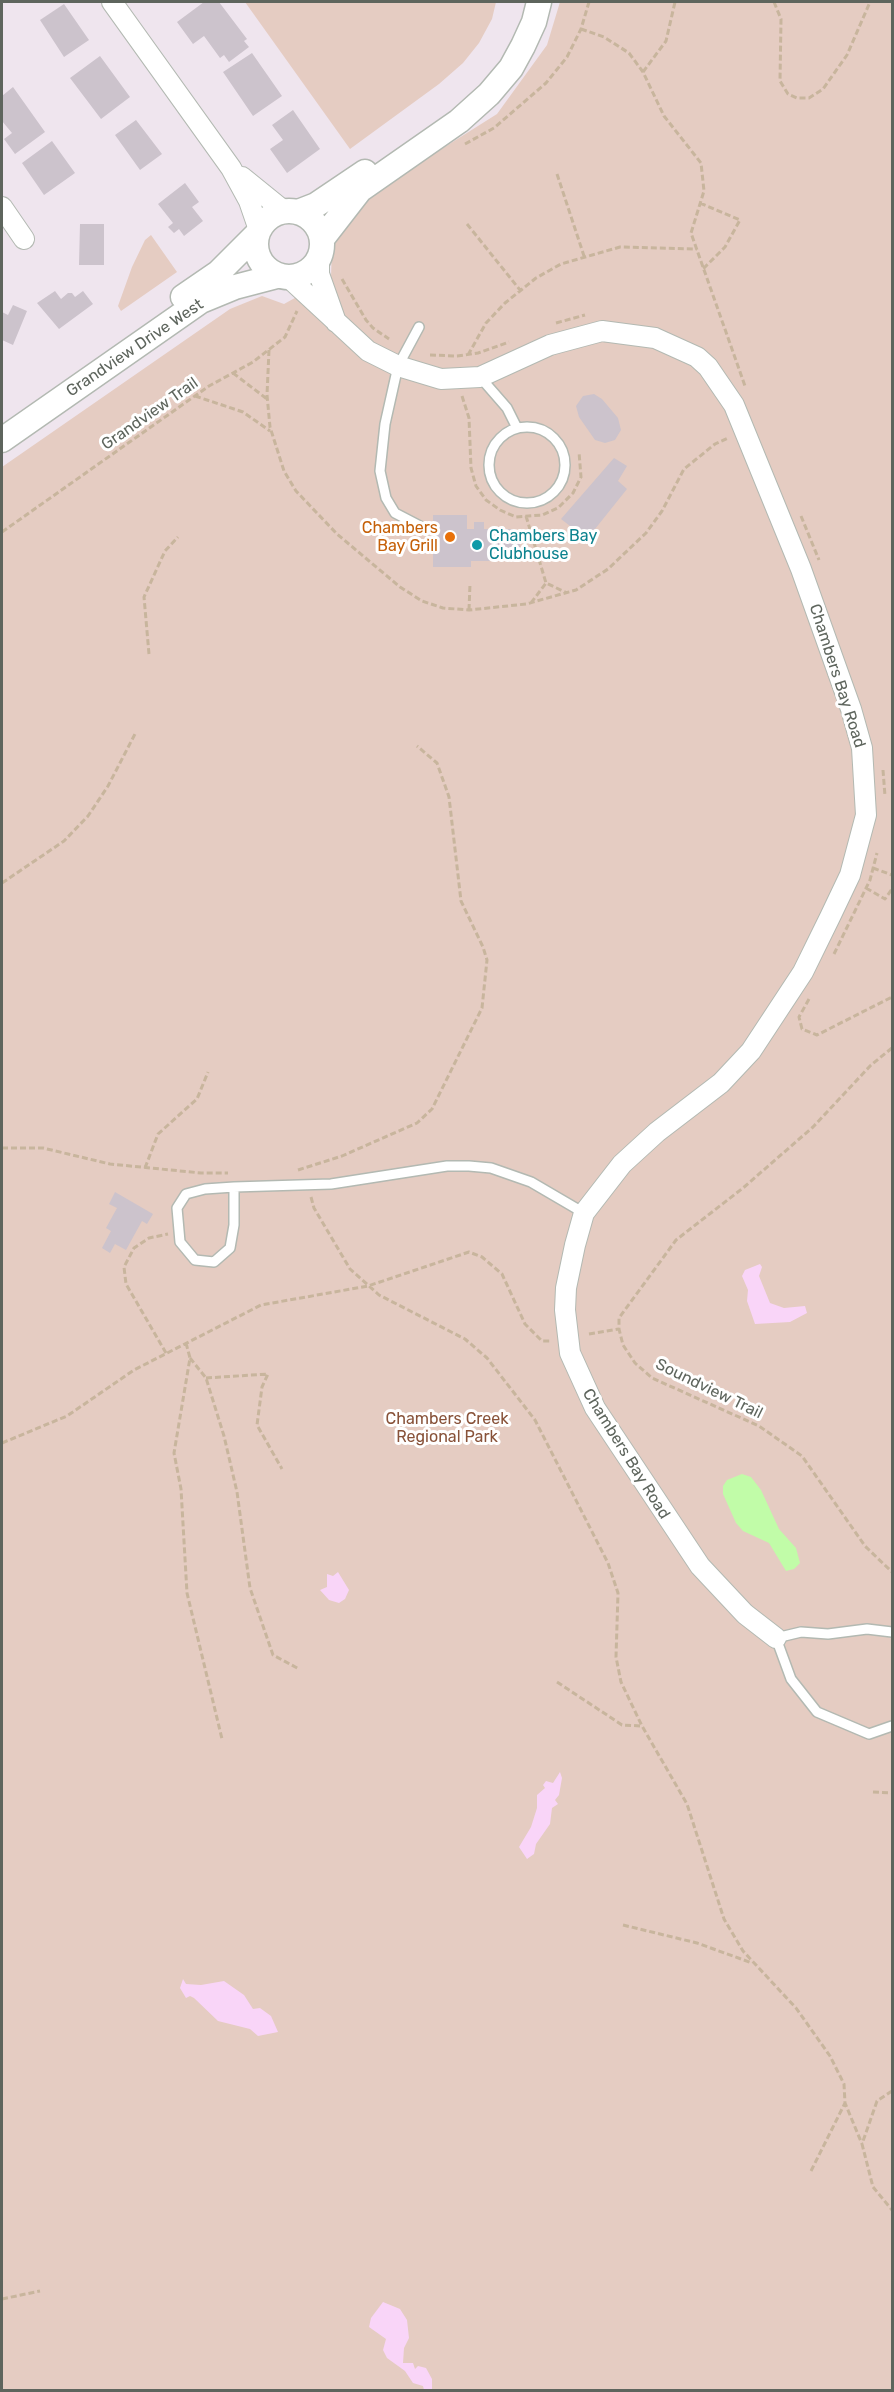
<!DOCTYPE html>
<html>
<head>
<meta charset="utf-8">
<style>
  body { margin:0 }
  #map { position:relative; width:894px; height:2392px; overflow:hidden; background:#efe5ee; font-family:Rubik,sans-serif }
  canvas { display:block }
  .frame { position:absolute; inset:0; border:3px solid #5e655d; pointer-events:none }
</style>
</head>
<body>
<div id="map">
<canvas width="894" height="2392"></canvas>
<div class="frame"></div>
</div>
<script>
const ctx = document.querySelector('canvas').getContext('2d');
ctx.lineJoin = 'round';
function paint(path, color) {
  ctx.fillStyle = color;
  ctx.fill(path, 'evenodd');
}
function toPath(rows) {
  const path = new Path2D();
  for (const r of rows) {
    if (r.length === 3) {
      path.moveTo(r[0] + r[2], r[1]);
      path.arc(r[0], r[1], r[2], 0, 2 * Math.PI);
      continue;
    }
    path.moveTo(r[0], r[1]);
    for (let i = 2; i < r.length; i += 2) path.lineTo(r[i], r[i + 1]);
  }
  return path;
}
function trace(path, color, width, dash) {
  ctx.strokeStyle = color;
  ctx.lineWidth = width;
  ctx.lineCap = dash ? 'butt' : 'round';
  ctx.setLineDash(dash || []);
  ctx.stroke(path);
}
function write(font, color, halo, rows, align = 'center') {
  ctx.font = font + ' Rubik,sans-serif';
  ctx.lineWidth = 6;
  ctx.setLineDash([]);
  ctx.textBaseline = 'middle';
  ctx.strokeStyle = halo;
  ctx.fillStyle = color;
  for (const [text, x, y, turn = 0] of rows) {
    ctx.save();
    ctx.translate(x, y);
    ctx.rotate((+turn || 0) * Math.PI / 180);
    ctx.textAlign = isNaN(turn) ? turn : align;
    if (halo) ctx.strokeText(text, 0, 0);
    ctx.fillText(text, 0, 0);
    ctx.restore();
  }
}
const green = toPath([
  [245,2,496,2,492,19,479,43,463,63,439,84,350,149],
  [560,2,892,2,892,2390,2,2390,2,467,230,309,262,296,284,304,331,278,332,246,347,219,378,189,497,114,547,45],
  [151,235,177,272,121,311,118,306,132,267,145,240]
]);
const sand = toPath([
  [760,1264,762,1267,759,1276,770,1303,784,1308,805,1306,807,1313,790,1322,755,1324,747,1301,748,1290,742,1276,745,1270],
  [338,1572,349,1590,345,1599,339,1603,329,1600,320,1590,327,1587,327,1574,333,1576],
  [560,1772,562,1778,559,1795,555,1800,558,1804,552,1808,550,1824,536,1844,534,1854,527,1859,519,1847,531,1827,537,1808,537,1795,545,1788,543,1785,546,1781,553,1783],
  [183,1979,186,1984,201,1985,224,1981,244,1995,253,2009,260,2008,271,2016,278,2032,258,2036,250,2029,218,2021,194,1998,190,1996,186,1998,180,1988],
  [383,2302,400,2309,407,2320,409,2338,404,2348,403,2363,413,2363,415,2369,418,2366,426,2368,432,2379,432,2389,436,2390,424,2390,423,2386,413,2383,405,2371,387,2358,383,2350,386,2339,369,2327,371,2318]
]);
const water = toPath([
  [742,1474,751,1477,761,1490,779,1529,796,1548,800,1563,794,1569,786,1571,769,1543,743,1531,736,1523,723,1494,723,1486,727,1480]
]);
const building = toPath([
  [204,2,219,2,247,39,244,41,249,47,229,62,224,55,220,58,204,36,193,44,177,22],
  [64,4,89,40,64,57,40,20],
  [252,53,282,96,253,116,223,72],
  [100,56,130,97,101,119,70,78],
  [13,87,45,132,15,154,4,139,12,133,2,121,2,96],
  [293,110,320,149,287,173,270,149,283,140,272,125],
  [136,120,162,154,140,170,115,135],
  [52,141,75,173,44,195,22,163],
  [185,183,199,202,192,207,203,221,184,236,179,229,174,233,168,227,173,223,158,204],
  [80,224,104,224,104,265,79,265],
  [55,291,61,299,68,293,72,293,75,297,83,291,93,304,59,329,37,303],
  [13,305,27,311,13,345,2,340,2,312,8,315],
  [594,394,602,399,618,418,621,430,615,440,605,443,595,440,579,417,576,406,583,396],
  [614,458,627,466,618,481,627,489,587,539,561,519],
  [433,515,467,515,467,529,474,529,474,522,484,522,484,529,514,529,514,539,520,538,520,552,515,551,515,561,471,561,471,567,433,567],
  [115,1192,153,1214,147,1224,142,1221,126,1250,115,1244,110,1253,102,1248,111,1231,106,1228,117,1208,109,1204]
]);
const path = toPath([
  [774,2,781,19,780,81,788,94,797,98,809,98,823,89,847,55,870,2],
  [581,29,604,37,629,53,643,72,664,116,701,163,704,191,691,233,745,386],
  [643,72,666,41,675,2],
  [465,144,494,128,546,83,567,57,581,29,589,2],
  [557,174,584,256],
  [700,203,740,220,725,247,703,269],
  [467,224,520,290],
  [342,279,366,320,373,328,389,339],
  [556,323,585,315],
  [269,350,267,395,270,427,284,471,296,491,337,534,400,587,422,601,443,608,469,610,526,604,576,590,608,569,646,533,662,511,684,469,715,444,728,438],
  [430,355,457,356,478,353,509,342],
  [468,355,486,323,505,303,536,278,561,264,620,247,697,249],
  [233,373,267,399],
  [195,396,243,412,270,431],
  [462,396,469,418,471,468,476,486,486,500,500,510,516,517,542,515,558,508,573,493,581,477,579,452],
  [526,516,546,583,567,593],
  [801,516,819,560],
  [2,532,209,386,253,362,285,337,297,311],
  [531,603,546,583],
  [469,610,470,584],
  [149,654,144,597,165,551,178,537],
  [883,770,885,796],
  [873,868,892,875],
  [2,883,64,841,88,816,108,786,135,734],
  [866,888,885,899,892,889],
  [834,954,870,880,877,853],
  [809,999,799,1017,802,1029,817,1035,892,997],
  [892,1048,871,1065,813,1127,743,1188,676,1240,619,1318,619,1329,623,1345,635,1363,652,1378,759,1426,802,1456,865,1546,892,1572],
  [2,1148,43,1148,110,1164,201,1173,228,1173],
  [145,1168,158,1134,197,1099,208,1072],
  [298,1170,342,1156,417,1123,432,1109,482,1008,487,960,483,947,461,901,449,797,437,763,417,746],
  [311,1197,314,1208,350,1269,379,1295,465,1339,487,1358,535,1420,608,1563,618,1593,616,1657,621,1682,642,1726,687,1804,724,1919,743,1951,796,2008,830,2056,844,2084,845,2103,862,2144],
  [589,1334,619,1329],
  [186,1343,190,1358,174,1453,181,1489,187,1593,222,1739],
  [166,1353,126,1284,124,1267,134,1248,149,1238,168,1234],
  [190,1358,206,1378,224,1436,237,1492,250,1588,273,1655,299,1669],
  [206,1378,268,1374,262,1387,257,1425,282,1469],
  [2,1443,67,1416,134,1370,261,1305,368,1286,469,1252,482,1257,502,1274,525,1324,542,1341,550,1341],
  [557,1682,622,1725,642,1726],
  [873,1792,892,1793],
  [623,1925,697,1943,752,1963],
  [892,2091,877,2101,862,2144,873,2187,892,2210],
  [811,2171,845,2103],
  [2,2299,40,2291]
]);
const service = toPath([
  [419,327,398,366,385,424,380,471,386,498,395,513,420,526],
  [480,377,507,408,517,428],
  [527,465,38],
  [234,1187,234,1225,230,1248,214,1262,195,1260,180,1242,177,1208,186,1194,205,1189,234,1187,331,1184,447,1166,469,1166,491,1168,531,1182,584,1213],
  [892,1632,867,1629,828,1634,801,1632,776,1638,791,1679,817,1712,869,1734,892,1726]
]);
const minor = toPath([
  [112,2,231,168,249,201,259,230],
  [242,177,284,211],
  [2,207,24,239],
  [319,259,319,274,336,322],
  [288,277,368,351,398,366,441,379,480,377,550,345,602,331,655,338,697,357,708,367,734,405,801,569,851,709,862,748,866,815,850,875,830,917,803,972,751,1051,721,1083,657,1132,622,1164,584,1213,575,1245,566,1288,565,1310,570,1353,595,1408,700,1566,745,1614,776,1638]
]);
const tertiary = toPath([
  [289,244,33],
  [298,212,316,205,365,172],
  [322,239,360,190,459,121,489,94,511,68,523,46,534,22,539,2],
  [183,297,218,273,256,235],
  [2,440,201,301,235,287,277,276]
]);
const markers = [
  [450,537,6,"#e8710a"],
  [477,545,6,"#0f9aa8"]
];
const streetNames = [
  ["Grandview Drive West",135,348,-34],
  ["Grandview Trail",150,414,-35],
  ["Chambers Bay Road",837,676,72],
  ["Soundview Trail",709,1389,26],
  ["Chambers Bay Road",626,1454,58]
];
const foodNames = [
  ["Chambers",438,528],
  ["Bay Grill",438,546]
];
const cultureNames = [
  ["Chambers Bay",489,536],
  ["Clubhouse",489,554]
];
const parkNames = [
  ["Chambers Creek",447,1419],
  ["Regional Park",447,1437]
];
paint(green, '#e5ccc2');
paint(sand, '#f9d5f8');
paint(water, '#c1fca8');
paint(building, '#ccc3cc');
trace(service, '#b3b9b2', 12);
trace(minor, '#b3b9b2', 22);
trace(tertiary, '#b3b9b2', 27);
trace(path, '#c8b59d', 3, [6, 3]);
trace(service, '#fff', 9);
trace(minor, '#fff', 20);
trace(tertiary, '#fff', 24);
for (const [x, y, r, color] of markers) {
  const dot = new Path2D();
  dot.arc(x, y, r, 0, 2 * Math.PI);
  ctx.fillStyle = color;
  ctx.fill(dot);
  trace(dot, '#fff', 2);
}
write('16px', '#5e655d', '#fff', streetNames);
write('16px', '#c56008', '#fff', foodNames, 'right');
write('16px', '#0d838f', '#fff', cultureNames, 'left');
write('16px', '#885239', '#fff', parkNames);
</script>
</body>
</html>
